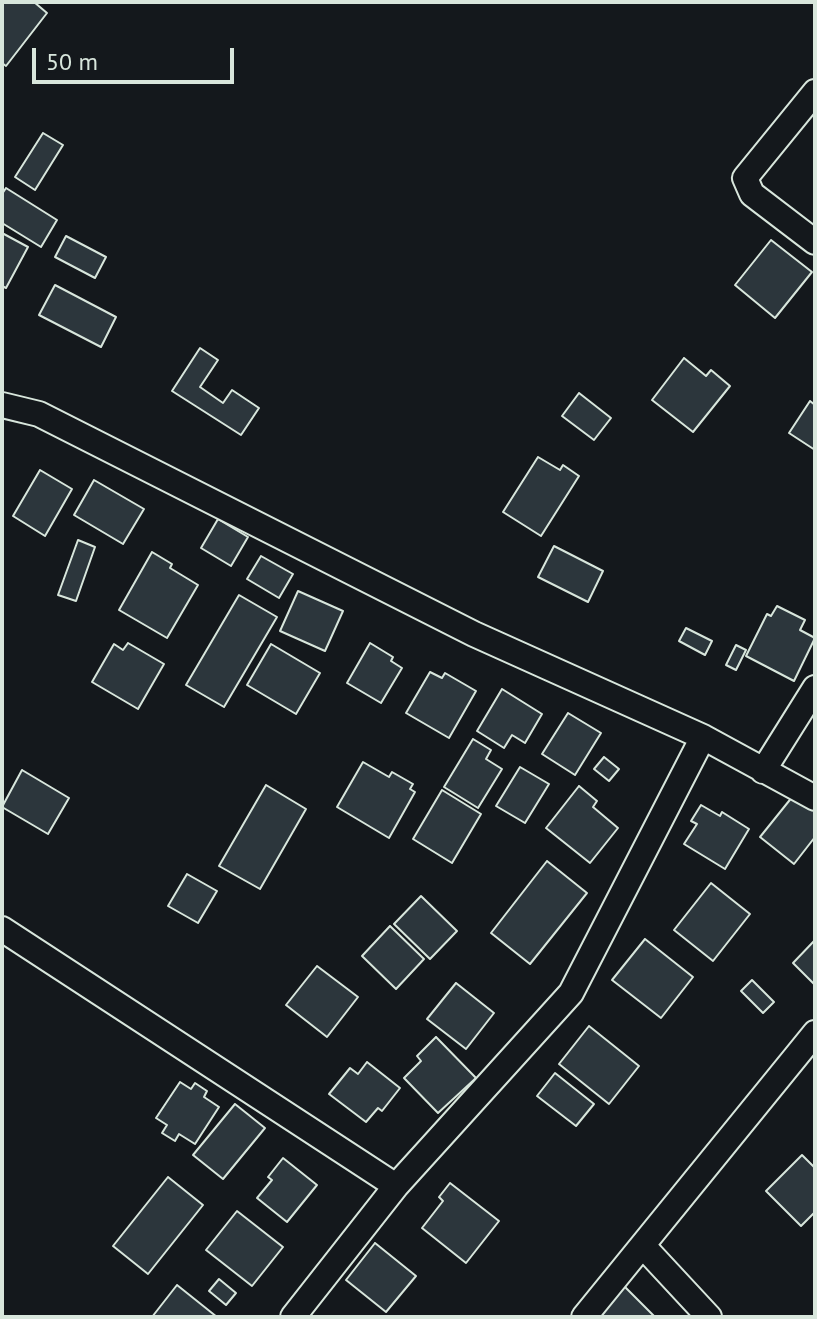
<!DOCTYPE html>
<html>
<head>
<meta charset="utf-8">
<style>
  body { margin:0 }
  #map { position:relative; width:817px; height:1319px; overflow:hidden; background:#14181c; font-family:"PT Sans",sans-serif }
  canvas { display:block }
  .frame { position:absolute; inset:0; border:4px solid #d8e6dc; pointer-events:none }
  .scale { position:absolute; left:32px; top:48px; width:202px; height:36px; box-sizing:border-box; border:4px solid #d8e6dc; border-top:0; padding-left:10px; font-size:24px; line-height:28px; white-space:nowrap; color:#d8e6dc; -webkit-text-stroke:6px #14181c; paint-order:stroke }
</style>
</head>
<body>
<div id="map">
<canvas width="817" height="1319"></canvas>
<div class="frame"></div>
<div class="scale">50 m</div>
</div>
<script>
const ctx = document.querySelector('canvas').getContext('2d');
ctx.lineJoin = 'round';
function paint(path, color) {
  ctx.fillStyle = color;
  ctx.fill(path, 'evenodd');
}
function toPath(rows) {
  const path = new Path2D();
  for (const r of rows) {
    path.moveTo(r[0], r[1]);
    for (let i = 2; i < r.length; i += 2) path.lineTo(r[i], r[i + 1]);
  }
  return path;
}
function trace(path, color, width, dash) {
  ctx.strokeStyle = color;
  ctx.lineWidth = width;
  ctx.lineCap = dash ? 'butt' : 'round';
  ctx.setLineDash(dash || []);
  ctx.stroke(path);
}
const building = toPath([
  [2,2,34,2,47,13,6,66,2,63,2,2],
  [43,133,63,145,35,190,15,177,43,133],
  [6,188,57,220,41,247,2,223,2,194,6,188],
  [2,233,28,247,6,288,2,286,2,233],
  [66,236,106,257,95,278,55,257,66,236],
  [771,240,812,272,775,318,735,285,771,240],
  [55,285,116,317,101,347,39,315,55,285],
  [200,348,218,360,200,387,223,403,232,390,259,408,241,435,172,391,200,348],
  [684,358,706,376,711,370,730,386,693,432,652,400,684,358],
  [579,393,611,418,594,440,562,416,579,393],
  [810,401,815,405,815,450,789,433,810,401],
  [538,457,560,470,563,465,579,476,541,536,503,512,538,457],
  [40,470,72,489,45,536,13,516,40,470],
  [94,480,144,509,123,544,74,515,94,480],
  [218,519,248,537,231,566,201,548,218,519],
  [78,540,95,547,76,601,58,595,78,540],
  [554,546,603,571,588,602,538,577,554,546],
  [152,552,172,564,170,568,198,585,167,638,119,610,152,552],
  [261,556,293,574,279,598,247,579,261,556],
  [298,591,343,611,325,651,280,631,298,591],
  [239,595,277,617,224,707,186,685,239,595],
  [777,606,805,620,800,630,815,638,794,681,746,656,767,614,771,616,777,606],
  [686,628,712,641,705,655,679,641,686,628],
  [128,643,164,664,138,709,92,682,114,644,123,650,128,643],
  [370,643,393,657,391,661,402,668,381,703,347,683,370,643],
  [271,644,320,673,296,714,247,685,271,644],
  [736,645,746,650,736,670,726,665,736,645],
  [430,672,442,678,445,673,476,691,449,738,406,713,430,672],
  [502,689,542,714,525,743,512,735,504,748,477,731,502,689],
  [568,713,601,733,575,775,542,754,568,713],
  [473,739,491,750,486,759,502,769,478,808,444,787,473,739],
  [604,757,619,769,609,781,594,769,604,757],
  [363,762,389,777,392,772,413,784,410,789,415,792,389,838,337,807,363,762],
  [520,767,549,784,525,823,496,806,520,767],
  [22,770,69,798,48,834,2,807,22,770],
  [266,785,306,809,260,889,219,866,266,785],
  [579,786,597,801,593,807,618,828,590,863,546,828,579,786],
  [442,790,481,814,452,863,413,839,442,790],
  [797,791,815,806,815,837,794,864,760,837,797,791],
  [701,805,720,816,722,812,749,829,725,869,684,844,697,824,691,821,701,805],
  [547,861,587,893,530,964,491,933,547,861],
  [187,874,217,891,198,923,168,906,187,874],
  [711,883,750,914,713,961,674,930,711,883],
  [421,896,457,931,430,959,394,924,421,896],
  [390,926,424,959,396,989,362,956,390,926],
  [645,939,693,977,661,1018,612,980,645,939],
  [815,940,815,985,793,963,815,940],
  [317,966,358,997,327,1037,286,1005,317,966],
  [752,980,774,1002,763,1013,741,991,752,980],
  [456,983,494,1013,466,1049,427,1019,456,983],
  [589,1026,639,1066,609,1104,559,1064,589,1026],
  [436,1037,476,1078,438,1113,404,1078,421,1061,417,1056,436,1037],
  [367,1062,400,1088,382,1111,378,1108,366,1122,329,1094,350,1068,358,1074,367,1062],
  [555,1073,594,1104,576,1126,537,1096,555,1073],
  [180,1082,191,1089,195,1083,207,1091,204,1097,219,1107,195,1144,179,1134,175,1141,162,1133,167,1125,156,1118,180,1082],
  [235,1104,265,1128,223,1179,193,1155,235,1104],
  [802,1155,815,1168,815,1212,801,1226,766,1191,802,1155],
  [283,1158,317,1185,287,1222,257,1198,272,1180,268,1177,283,1158],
  [168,1177,203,1205,148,1274,113,1246,168,1177],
  [450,1183,499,1221,466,1263,422,1228,443,1201,439,1197,450,1183],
  [237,1211,283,1247,252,1286,206,1250,237,1211],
  [375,1243,416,1276,386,1312,346,1280,375,1243],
  [219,1279,236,1293,226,1305,209,1291,219,1279],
  [177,1285,217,1317,152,1317,177,1285],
  [624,1286,655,1317,594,1317,624,1286]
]);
const street = toPath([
  [815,92,745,178,752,194,815,242],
  [2,405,39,414,474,634,703,737,815,798],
  [763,771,815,688],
  [2,929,396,1186],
  [644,1247,709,1317],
  [293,1317,396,1186,571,993,703,737],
  [584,1317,815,1033]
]);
paint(building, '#2c363c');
trace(building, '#d8e6dc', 2);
trace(street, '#d8e6dc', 28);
trace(street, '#14181c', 24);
</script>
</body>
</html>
